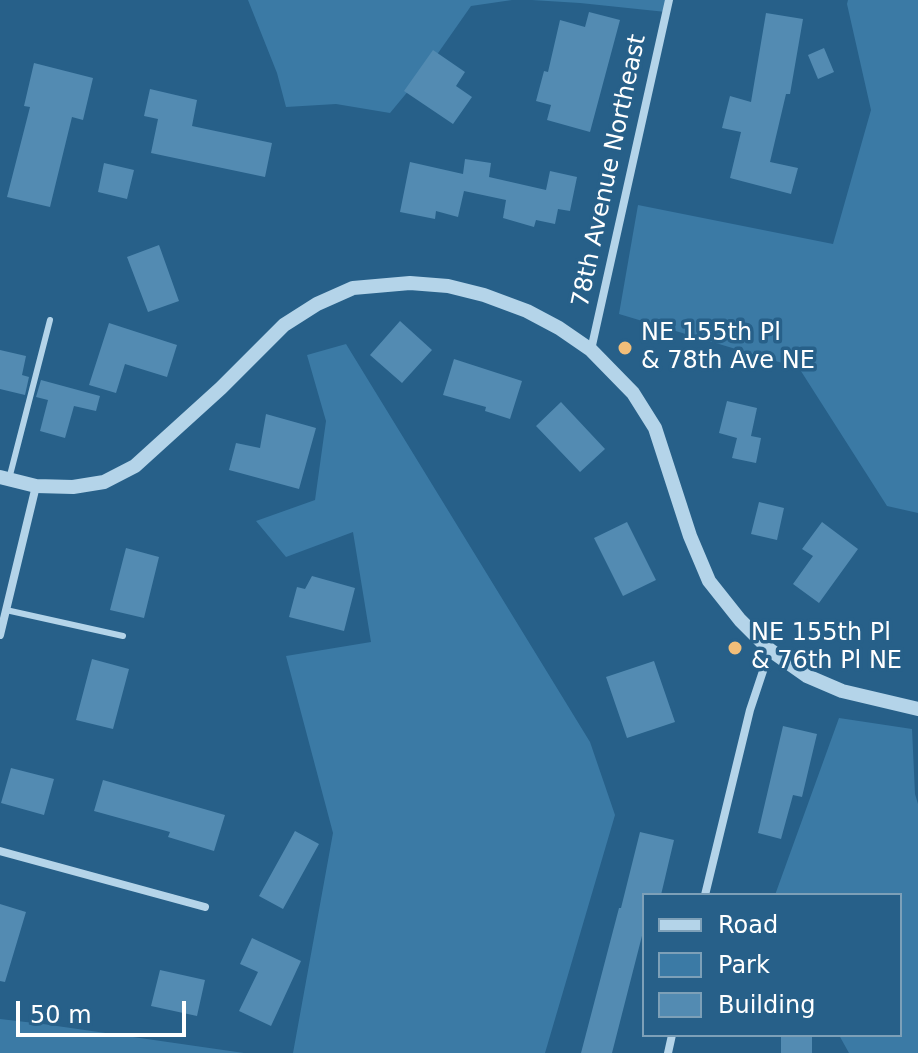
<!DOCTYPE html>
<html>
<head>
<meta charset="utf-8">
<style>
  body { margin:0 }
  #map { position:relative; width:918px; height:1053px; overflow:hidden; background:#276089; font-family:"DejaVu Sans",sans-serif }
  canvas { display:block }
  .legend { position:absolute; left:642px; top:893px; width:260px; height:144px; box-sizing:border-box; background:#276089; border:2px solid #7da0b8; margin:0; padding:10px 14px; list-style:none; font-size:24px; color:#fff }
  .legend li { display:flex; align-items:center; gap:16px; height:40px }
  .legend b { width:40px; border:2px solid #7da0b8 }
  .scale { position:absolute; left:16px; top:1001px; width:170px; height:36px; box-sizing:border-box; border:4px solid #fff; border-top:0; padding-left:10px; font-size:24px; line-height:28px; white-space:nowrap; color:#fff; -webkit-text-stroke:6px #276089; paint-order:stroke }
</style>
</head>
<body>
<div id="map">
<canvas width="918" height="1053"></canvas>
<ul class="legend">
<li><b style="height:10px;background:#b4d4e9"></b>Road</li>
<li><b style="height:22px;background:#3b7aa5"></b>Park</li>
<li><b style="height:22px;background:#538bb2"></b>Building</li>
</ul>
<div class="scale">50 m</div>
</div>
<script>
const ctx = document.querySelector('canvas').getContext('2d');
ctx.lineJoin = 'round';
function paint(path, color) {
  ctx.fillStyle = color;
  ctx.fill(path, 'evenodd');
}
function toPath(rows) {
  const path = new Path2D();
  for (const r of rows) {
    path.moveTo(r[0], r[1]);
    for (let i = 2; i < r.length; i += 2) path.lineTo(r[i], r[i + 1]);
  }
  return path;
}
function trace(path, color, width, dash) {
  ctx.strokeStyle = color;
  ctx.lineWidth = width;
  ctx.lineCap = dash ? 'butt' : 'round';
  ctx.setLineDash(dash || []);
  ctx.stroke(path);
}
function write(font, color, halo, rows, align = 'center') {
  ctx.font = font + ' "DejaVu Sans",sans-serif';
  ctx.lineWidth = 7;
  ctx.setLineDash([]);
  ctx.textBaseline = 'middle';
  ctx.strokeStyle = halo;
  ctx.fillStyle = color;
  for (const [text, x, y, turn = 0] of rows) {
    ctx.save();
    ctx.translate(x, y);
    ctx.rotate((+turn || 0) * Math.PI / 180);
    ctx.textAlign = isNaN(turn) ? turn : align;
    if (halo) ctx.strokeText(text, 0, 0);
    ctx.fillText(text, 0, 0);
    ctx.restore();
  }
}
const green = toPath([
  [248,0,512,0,471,6,429,66,390,113,336,104,286,107,277,73],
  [532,0,669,0,666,12,580,3],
  [848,0,918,0,918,513,887,506,799,368,619,314,638,205,833,244,871,110,847,4],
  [346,344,590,742,615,815,545,1053,293,1053,333,833,286,656,371,642,353,532,286,557,256,521,315,500,326,421,307,355],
  [839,718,912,729,915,794,918,804,918,1053,849,1053,839,1035,900,1035,900,895,775,895],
  [0,1019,43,1024,244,1053,0,1053]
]);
const building = toPath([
  [589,12,620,20,590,132,547,120,551,105,536,101,544,71,548,72,560,20,585,27],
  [766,13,803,19,790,94,786,94,770,162,798,168,791,194,730,178,741,132,722,128,730,96,751,102],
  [824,48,834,72,818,79,808,55],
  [433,50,465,72,456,86,472,97,453,124,404,91],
  [34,63,93,78,83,120,72,117,50,207,7,197,30,107,24,106],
  [150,89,197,100,192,126,272,143,265,177,151,153,158,119,144,116],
  [465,159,491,163,489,177,546,190,550,171,577,177,570,211,558,209,555,224,536,220,534,227,503,218,506,200,464,191,458,217,436,211,435,219,400,212,410,162,463,174],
  [104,163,134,170,127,199,98,192],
  [159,245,179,301,148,312,127,257],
  [400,321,432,350,402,383,370,355],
  [109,323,177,345,167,377,125,364,116,393,89,385],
  [0,350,26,356,22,375,29,377,25,395,0,389],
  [454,359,522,381,510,419,485,411,486,407,443,395],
  [41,380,100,396,96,411,74,406,65,438,40,431,48,400,36,397],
  [727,401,757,408,751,436,761,438,756,463,732,458,737,438,719,433],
  [561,402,605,449,580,472,536,426],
  [266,414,316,428,299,489,229,470,236,443,260,448],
  [759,502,784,508,777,540,751,534],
  [627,522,656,580,623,596,594,538],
  [822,522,858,549,819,603,793,584,813,556,802,549],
  [126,548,159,557,144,618,110,610],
  [312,576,355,588,344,631,289,617,297,587,305,589],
  [92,659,129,669,113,729,76,720],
  [654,661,675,722,627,738,606,677],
  [783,726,817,734,802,797,793,795,781,839,758,833],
  [11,768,54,779,44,815,1,803],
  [103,780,225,815,214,851,168,837,170,832,94,811],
  [295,831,319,844,283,909,259,896],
  [640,832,674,840,661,895,644,895,644,928,612,1053,581,1053,619,908,621,908],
  [0,904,26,912,5,982,0,981],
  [252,938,301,961,271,1026,239,1011,258,972,240,964],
  [160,970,205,980,197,1016,151,1006],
  [781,1035,812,1035,812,1053,781,1053]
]);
const service = toPath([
  [9,479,50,320],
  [6,610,123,636]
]);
const minor = toPath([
  [591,350,669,0],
  [0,635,36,486],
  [0,851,205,907],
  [705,895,750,710,770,650],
  [668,1053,672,1035]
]);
const tertiary = toPath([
  [0,477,36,486,73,487,104,482,135,466,221,388,284,325,317,304,353,288,410,283,448,286,484,295,527,311,559,328,591,350,633,393,655,428,690,536,709,581,740,620,770,650,807,676,842,691,918,709]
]);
const markers = [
  [625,348,8,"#f2be79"],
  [735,648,8,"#f2be79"]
];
const streetNames = [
  ["78th Avenue Northeast",610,171,-78]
];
const poiNames = [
  ["NE 155th Pl",641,334],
  ["& 78th Ave NE",641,362],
  ["NE 155th Pl",751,634],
  ["& 76th Pl NE",751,662]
];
paint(green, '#3b7aa5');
paint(building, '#538bb2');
trace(service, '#b4d4e9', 6);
trace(minor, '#b4d4e9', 8);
trace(tertiary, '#b4d4e9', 14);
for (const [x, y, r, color] of markers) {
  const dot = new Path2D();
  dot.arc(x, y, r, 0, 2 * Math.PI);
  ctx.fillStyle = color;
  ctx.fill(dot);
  trace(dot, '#276089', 3);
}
write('24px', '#fff', '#276089', streetNames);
write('24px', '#fff', '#276089', poiNames, 'left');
</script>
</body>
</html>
